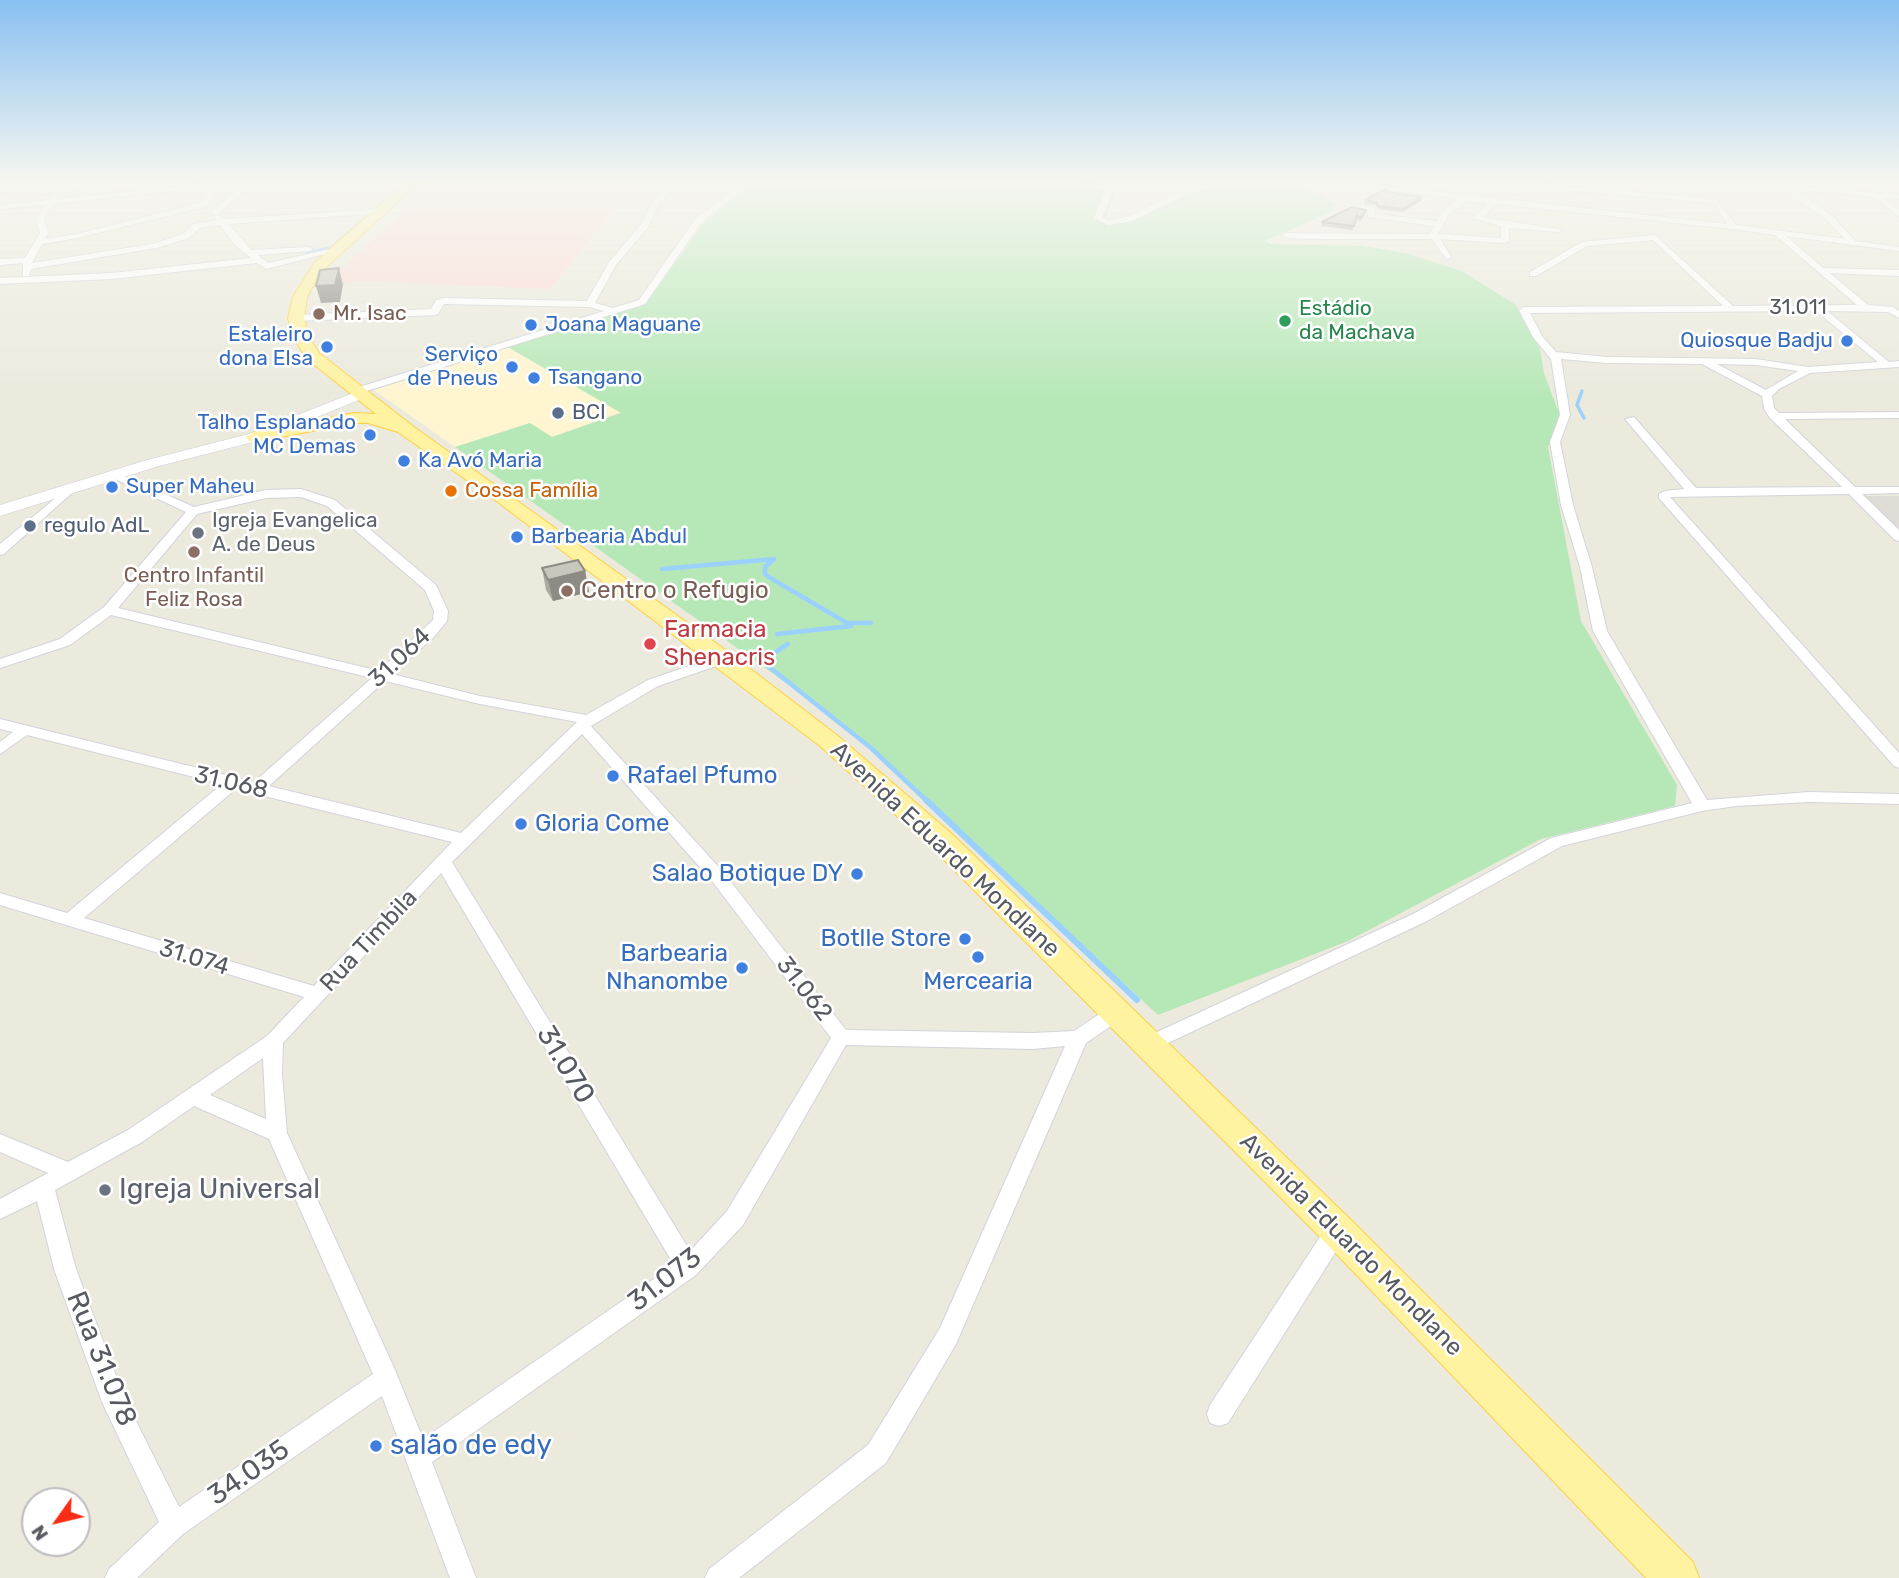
<!DOCTYPE html>
<html>
<head>
<meta charset="utf-8">
<style>
  body { margin:0 }
  #map { position:relative; width:1899px; height:1578px; overflow:hidden; background:#eceadd; font-family:Rubik,sans-serif }
  canvas { display:block }
  .north { position:absolute; left:21px; top:1487px; width:70px; height:70px; box-sizing:border-box; background:#fff; border:2px solid #bcbdc0; border-radius:50%; rotate:236deg; font-size:19px; font-weight:700; line-height:28px; text-align:center; color:#575b61 }
  .north::after { content:''; display:block; margin:auto; width:24px; height:32px; background:#fb2c15; clip-path:polygon(50% 0,100% 100%,50% 72%,0 100%) }
</style>
</head>
<body>
<div id="map">
<canvas width="1899" height="1578"></canvas>
<div class="north">N</div>
</div>
<script>
const ctx = document.querySelector('canvas').getContext('2d');
ctx.lineJoin = 'round';
function paint(path, color) {
  ctx.fillStyle = color;
  ctx.fill(path, 'evenodd');
}
function toPath(rows) {
  const path = new Path2D();
  for (const r of rows) {
    path.moveTo(r[0], r[1]);
    for (let i = 2; i < r.length; i += 2) path.lineTo(r[i], r[i + 1]);
  }
  return path;
}
function trace(path, color, width, dash) {
  ctx.strokeStyle = color;
  ctx.lineWidth = width;
  ctx.lineCap = dash ? 'butt' : 'round';
  ctx.setLineDash(dash || []);
  ctx.stroke(path);
}
function write(font, color, halo, rows, align = 'center') {
  ctx.font = font + ' Rubik,sans-serif';
  ctx.lineWidth = 5;
  ctx.setLineDash([]);
  ctx.textBaseline = 'middle';
  ctx.strokeStyle = halo;
  ctx.fillStyle = color;
  for (const [text, x, y, turn = 0] of rows) {
    ctx.save();
    ctx.translate(x, y);
    ctx.rotate((+turn || 0) * Math.PI / 180);
    ctx.textAlign = isNaN(turn) ? turn : align;
    if (halo) ctx.strokeText(text, 0, 0);
    ctx.fillText(text, 0, 0);
    ctx.restore();
  }
}
const commercial = toPath([
  [506,346,621,412,552,437,530,423,455,447,374,390]
]);
const industrial = toPath([
  [1863,496,1899,496,1899,530]
]);
const medical = toPath([
  [438,180,638,180,550,289,368,281,324,285]
]);
const green = toPath([
  [757,180,963,180,1016,187,1115,191,1106,218,1129,222,1187,195,1241,180,1261,180,1312,191,1337,204,1331,212,1265,241,1271,244,1363,246,1405,253,1462,271,1516,305,1540,349,1544,373,1557,408,1563,415,1548,447,1581,621,1677,785,1675,806,1541,839,1348,941,1158,1015,872,750,792,687,455,447,530,423,552,437,621,413,506,346,652,295,703,224]
]);
const streamFar3 = toPath([
  [306,253,332,247,409,180]
]);
const streamFar2 = toPath([
  [1582,391,1577,405,1584,418]
]);
const streamFar1 = toPath([
  [774,559,765,567,765,574,772,579,847,623,871,623],
  [662,569,774,559],
  [777,634,851,626],
  [788,644,768,657,768,666,871,748,928,802]
]);
const stream = toPath([
  [926,800,1137,1000]
]);
const street = toPath([
  [41,180,55,180,52,182,59,189,75,188,79,190,57,193,56,199,235,180,259,180,215,186,212,200,205,207,77,238,42,244,32,263,152,244,183,234,193,224,217,220,214,217,218,215,224,219,381,209,385,211,381,213,228,224,252,250,309,247,313,249,309,251,258,255,268,263,340,247,344,249,266,269,257,263,112,279,0,284,0,278,112,273,251,258,235,245,220,225,199,228,189,238,156,248,31,269,29,276,23,276,23,263,0,265,0,259,25,258,40,233,36,219,45,205,0,209,0,205,48,200,55,193,45,184,1,193,0,189,41,180],
  [208,187,204,199,199,203,77,234,45,239,48,233,44,219,53,204,208,187],
  [283,180,297,180,242,193,217,215,210,213,237,189,283,180],
  [674,180,681,182,659,204,649,226,616,265,595,303,613,308,639,300,695,219,747,180,755,180,701,223,645,304,357,394,352,391,353,389,604,311,589,307,444,304,438,314,435,315,296,321,291,318,296,315,431,309,436,300,444,298,587,301,609,262,642,223,653,201,674,180],
  [999,180,1107,185,1109,180,1117,180,1102,217,1109,220,1127,217,1179,191,1223,180,1235,180,1185,195,1132,221,1108,225,1094,218,1106,189,1037,187,999,180],
  [1312,180,1333,180,1727,224,1714,203,1502,185,1504,188,1500,190,1494,184,1421,182,1417,180,1497,180,1716,199,1736,225,1845,239,1827,220,1781,188,1713,180,1740,180,1899,195,1899,199,1883,198,1899,210,1899,216,1873,197,1793,189,1833,216,1855,241,1899,247,1899,251,1786,236,1823,268,1899,270,1899,276,1830,273,1868,305,1893,307,1899,311,1899,318,1888,312,1827,311,1889,362,1899,361,1899,367,1810,373,1779,389,1772,396,1774,408,1779,413,1899,412,1899,418,1785,419,1855,487,1899,487,1899,493,1862,494,1899,530,1899,541,1895,540,1849,494,1670,497,1899,753,1899,768,1894,766,1659,498,1659,494,1665,491,1684,489,1625,419,1634,417,1696,488,1842,487,1770,418,1764,409,1762,396,1702,364,1607,363,1561,359,1570,415,1560,442,1573,505,1592,567,1607,631,1707,800,1809,792,1899,794,1899,804,1809,802,1736,806,1702,811,1562,846,1425,922,1151,1051,1144,1048,1141,1043,1144,1038,1413,914,1551,838,1692,803,1593,631,1580,567,1561,505,1550,442,1560,415,1551,359,1533,337,1519,310,1524,307,1723,306,1653,240,1587,246,1536,276,1530,276,1530,272,1582,242,1655,235,1733,306,1857,305,1775,235,1733,229,1497,204,1482,217,1563,230,1559,232,1509,228,1509,241,1505,243,1440,239,1451,257,1447,260,1432,239,1299,239,1282,237,1285,233,1430,234,1434,226,1375,218,1368,217,1368,212,1341,205,1345,203,1375,208,1375,214,1437,221,1443,211,1458,199,1312,180],
  [1467,201,1489,203,1472,218,1501,226,1501,238,1438,234,1449,214,1467,201],
  [1816,311,1878,362,1808,367,1756,359,1607,357,1556,352,1542,336,1530,313,1816,311],
  [1717,364,1756,365,1798,371,1766,390,1717,364],
  [115,472,194,507,266,490,301,489,335,500,436,585,448,611,447,621,433,638,392,674,480,696,586,715,648,680,718,656,728,656,730,659,728,662,658,686,591,726,724,873,846,1030,1033,1033,1074,1031,1110,1007,1117,1005,1124,1007,1126,1012,1124,1017,1086,1043,956,1344,886,1463,739,1578,705,1578,709,1569,868,1445,940,1328,1065,1046,1033,1049,846,1045,743,1225,696,1275,432,1462,476,1578,450,1578,382,1396,183,1534,137,1578,105,1578,109,1569,159,1522,102,1402,54,1269,37,1201,0,1219,0,1199,48,1173,0,1152,0,1134,68,1162,128,1130,267,1036,304,997,0,905,0,893,67,913,222,784,27,735,0,754,0,742,13,732,0,729,0,719,254,782,372,678,111,615,70,645,0,668,0,659,60,639,104,607,186,512,111,477,109,475,115,472],
  [301,497,327,506,425,590,434,611,433,620,379,671,118,608,197,514,266,498,301,497],
  [385,681,480,704,577,722,461,833,269,786,385,681],
  [582,734,712,881,831,1038,727,1211,690,1251,452,862,582,734],
  [237,788,256,794,452,842,314,986,84,918,237,788],
  [441,873,674,1265,423,1439,395,1370,287,1133,282,1074,283,1043,441,873],
  [263,1058,266,1119,210,1095,263,1058],
  [194,1106,269,1139,373,1374,179,1507,124,1397,76,1269,55,1190,142,1142,194,1106],
  [69,487,73,488,73,492,4,554,0,555,0,544,69,487],
  [1337,1220,1345,1223,1348,1230,1345,1237,1228,1423,1219,1426,1210,1423,1207,1414,1210,1405,1329,1223,1337,1220]
]);
const secondary = toPath([
  [361,390,368,394,366,397,261,440,159,466,0,516,0,505,147,460,249,434,361,390]
]);
const primary = toPath([
  [409,180,422,180,325,268,316,280,307,297,304,318,309,337,319,353,414,427,731,654,838,736,952,834,1350,1219,1693,1562,1699,1578,1646,1578,1324,1241,932,848,820,746,495,500,398,432,368,423,354,423,255,442,249,441,246,437,255,432,354,413,376,414,307,359,293,337,288,318,293,297,315,262,409,180]
]);
const wall = toPath([
  [1387,192,1421,201,1402,212,1378,209,1375,205,1364,204,1365,200],
  [1352,207,1365,214,1360,222,1356,218,1353,230,1321,226,1322,222],
  [542,568,585,571,589,592,553,601,546,590]
]);
const shadedWall = toPath([
  [1421,197,1421,201,1402,212,1403,209],
  [339,268,343,285,340,302,321,303,316,286],
  [585,571,589,592,553,601,548,580]
]);
const building = toPath([
  [1386,189,1387,192,1421,197,1403,209,1378,206,1376,202,1365,200,1386,189],
  [1352,207,1366,210,1361,218,1357,215,1354,226,1322,222,1352,207],
  [339,268,335,285,316,286,320,270,339,268],
  [578,560,585,571,548,580,542,568,578,560]
]);
const markers = [
  [319,314,7,"#8d6e63"],
  [1285,321,7,"#2e9e5b"],
  [531,325,7,"#3f7fe0"],
  [1847,341,7,"#3f7fe0"],
  [327,347,7,"#3f7fe0"],
  [512,367,7,"#3f7fe0"],
  [534,378,7,"#3f7fe0"],
  [558,413,7,"#5c6f8a"],
  [370,435,7,"#3f7fe0"],
  [404,461,7,"#3f7fe0"],
  [112,487,7,"#3f7fe0"],
  [451,491,7,"#e8710a"],
  [30,526,7,"#5c6f8a"],
  [198,533,7,"#6b7280"],
  [517,537,7,"#3f7fe0"],
  [194,552,7,"#8d6e63"],
  [567,591,7,"#8d6e63"],
  [650,644,7,"#e0444e"],
  [613,776,7,"#3f7fe0"],
  [521,824,7,"#3f7fe0"],
  [857,874,7,"#3f7fe0"],
  [965,939,7,"#3f7fe0"],
  [978,957,7,"#3f7fe0"],
  [742,968,7,"#3f7fe0"],
  [105,1190,7,"#6b7280"],
  [376,1446,7,"#3f7fe0"]
];
const farStreetnames = [
  ["31.011",1798,308]
];
const farLeisurenames = [
  ["Estádio",1299,309],
  ["da Machava",1299,333]
];
const farEducationnames = [
  ["Mr. Isac",333,314],
  ["Centro Infantil",194,576,"center"],
  ["Feliz Rosa",194,600,"center"]
];
const farShopnames = [
  ["Joana Maguane",545,325],
  ["Estaleiro",313,335,"right"],
  ["dona Elsa",313,359,"right"],
  ["Quiosque Badju",1833,341,"right"],
  ["Serviço",498,355,"right"],
  ["de Pneus",498,379,"right"],
  ["Tsangano",548,378],
  ["Talho Esplanado",356,423,"right"],
  ["MC Demas",356,447,"right"],
  ["Ka Avó Maria",418,461],
  ["Super Maheu",126,487],
  ["Barbearia Abdul",531,537]
];
const farServicenames = [
  ["BCI",572,413],
  ["regulo AdL",44,526]
];
const farFoodnames = [
  ["Cossa Família",465,491]
];
const farWorshipnames = [
  ["Igreja Evangelica",212,521],
  ["A. de Deus",212,545]
];
const educationNames = [
  ["Centro o Refugio",581,591]
];
const healthNames = [
  ["Farmacia",664,630],
  ["Shenacris",664,658]
];
const streetNames = [
  ["31.064",400,658,-43],
  ["31.068",231,783,13],
  ["Avenida Eduardo Mondlane",945,850,43],
  ["Rua Timbila",369,941,-47],
  ["31.074",194,958,17],
  ["31.062",804,989,52],
  ["Avenida Eduardo Mondlane",1351,1245,45]
];
const shopNames = [
  ["Rafael Pfumo",627,776,"left"],
  ["Gloria Come",535,824,"left"],
  ["Salao Botique DY",843,874],
  ["Botlle Store",951,939],
  ["Barbearia",728,954],
  ["Nhanombe",728,982],
  ["Mercearia",978,982,"center"]
];
const nearStreetnames = [
  ["31.070",565,1065,59],
  ["31.073",665,1280,-38],
  ["Rua 31.078",101,1359,68],
  ["34.035",249,1473,-35]
];
const nearWorshipnames = [
  ["Igreja Universal",119,1190]
];
const nearShopnames = [
  ["salão de edy",390,1446]
];
paint(commercial, '#fff5d0');
paint(industrial, '#dfdcd6');
paint(medical, '#fedad5');
paint(green, '#b6e8b7');
trace(streamFar3, '#9bd1ff', 2.5);
trace(streamFar2, '#9bd1ff', 3.5);
trace(streamFar1, '#9bd1ff', 4.5);
trace(stream, '#9bd1ff', 6);
trace(street, '#d1d4da', 2);
trace(secondary, '#c9cdd4', 1);
trace(primary, '#ffcf44', 2);
paint(street, '#fff');
paint(secondary, '#fff');
paint(primary, '#fff2a0');
paint(wall, '#adaaa3');
paint(shadedWall, '#8d8b84');
paint(building, '#c9c6bd');
trace(building, '#8d8b84', 2);
const sky = ctx.createLinearGradient(0, 0, 0, 401);
sky.addColorStop(0, '#89c0f1');
sky.addColorStop(0.45, '#f6f6f0');
sky.addColorStop(1, '#f6f6f000');
ctx.fillStyle = sky;
ctx.fillRect(0, 0, 1899, 401);
for (const [x, y, r, color] of markers) {
  const dot = new Path2D();
  dot.arc(x, y, r, 0, 2 * Math.PI);
  ctx.fillStyle = color;
  ctx.fill(dot);
  trace(dot, '#fff', 2.5);
}
write('21px', '#575b61', '#fff', farStreetnames);
write('21px', '#27864d', '#fff', farLeisurenames, 'left');
write('21px', '#785e54', '#fff', farEducationnames, 'left');
write('21px', '#366cbe', '#fff', farShopnames, 'left');
write('21px', '#4e5e75', '#fff', farServicenames, 'left');
write('21px', '#c56008', '#fff', farFoodnames, 'left');
write('21px', '#5b616d', '#fff', farWorshipnames, 'left');
write('24px', '#785e54', '#fff', educationNames, 'left');
write('24px', '#be3a42', '#fff', healthNames, 'left');
write('24px', '#575b61', '#fff', streetNames);
write('24px', '#366cbe', '#fff', shopNames, 'right');
write('28px', '#575b61', '#fff', nearStreetnames);
write('28px', '#5b616d', '#fff', nearWorshipnames, 'left');
write('28px', '#366cbe', '#fff', nearShopnames, 'left');
</script>
</body>
</html>
